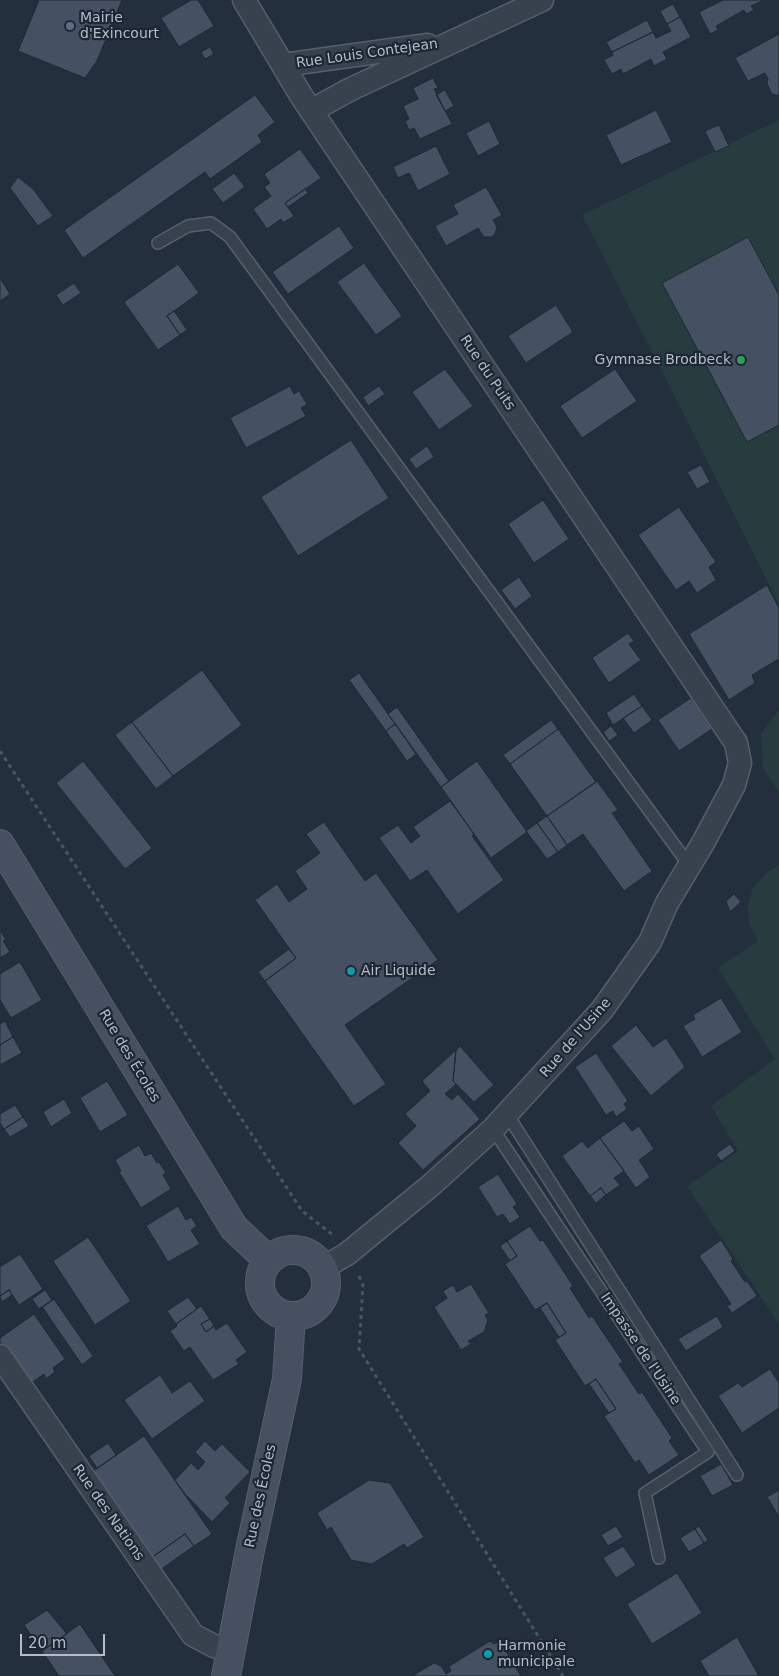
<!DOCTYPE html>
<html>
<head>
<meta charset="utf-8">
<style>
  body { margin:0 }
  #map { position:relative; width:779px; height:1676px; overflow:hidden; background:#242f3e; font-family:"DejaVu Sans",sans-serif }
  canvas { display:block }
  .scale { position:absolute; left:20px; top:1634px; width:85px; height:22px; box-sizing:border-box; border:2px solid #b4bcc9; border-top:0; padding-left:6px; font-size:15px; line-height:18px; white-space:nowrap; color:#b4bcc9; -webkit-text-stroke:4px #1d2633; paint-order:stroke }
</style>
</head>
<body>
<div id="map">
<canvas width="779" height="1676"></canvas>
<div class="scale">20 m</div>
</div>
<script>
const ctx = document.querySelector('canvas').getContext('2d');
ctx.lineJoin = 'round';
function paint(path, color) {
  ctx.fillStyle = color;
  ctx.fill(path, 'evenodd');
}
function toPath(rows) {
  const path = new Path2D();
  for (const r of rows) {
    if (r.length === 3) {
      path.moveTo(r[0] + r[2], r[1]);
      path.arc(r[0], r[1], r[2], 0, 2 * Math.PI);
      continue;
    }
    path.moveTo(r[0], r[1]);
    for (let i = 2; i < r.length; i += 2) path.lineTo(r[i], r[i + 1]);
  }
  return path;
}
function trace(path, color, width, dash) {
  ctx.strokeStyle = color;
  ctx.lineWidth = width;
  ctx.lineCap = dash ? 'butt' : 'round';
  ctx.setLineDash(dash || []);
  ctx.stroke(path);
}
function write(font, color, halo, rows, align = 'center') {
  ctx.font = font + ' "DejaVu Sans",sans-serif';
  ctx.lineWidth = 4.5;
  ctx.setLineDash([]);
  ctx.textBaseline = 'middle';
  ctx.strokeStyle = halo;
  ctx.fillStyle = color;
  for (const [text, x, y, turn = 0] of rows) {
    ctx.save();
    ctx.translate(x, y);
    ctx.rotate((+turn || 0) * Math.PI / 180);
    ctx.textAlign = isNaN(turn) ? turn : align;
    if (halo) ctx.strokeText(text, 0, 0);
    ctx.fillText(text, 0, 0);
    ctx.restore();
  }
}
const green = toPath([
  [779,120,779,604,680,407,582,215],
  [779,710,779,793,763,768,761,734],
  [779,865,779,1324,687,1186,738,1151,711,1106,775,1059,718,968,758,941,749,924,748,905,753,888,765,874]
]);
const building = toPath([
  [39,0,122,0,97,61,85,78,18,51,39,0],
  [191,0,198,0,214,26,179,47,161,18,191,0],
  [723,0,764,0,751,6,754,10,746,14,744,10,716,26,718,30,710,34,699,12,723,0],
  [673,4,680,17,667,24,660,11,673,4],
  [680,17,691,37,663,52,667,59,654,66,651,59,623,74,621,69,612,74,604,60,613,55,612,52,653,32,656,38,671,31,667,24,680,17],
  [647,20,653,32,612,52,606,42,647,20],
  [779,34,779,96,772,94,767,84,768,79,765,73,748,81,735,58,779,34],
  [210,47,214,54,205,59,201,52,210,47],
  [433,78,438,88,434,89,452,124,420,139,414,128,409,130,405,121,409,119,403,106,418,99,413,88,433,78],
  [445,90,454,106,445,111,436,95,445,90],
  [255,95,275,122,258,135,262,142,210,179,205,172,83,258,64,230,255,95],
  [656,110,672,142,621,165,606,135,656,110],
  [489,121,500,144,478,156,466,133,489,121],
  [719,125,729,146,715,152,705,131,719,125],
  [436,146,450,174,418,191,409,173,398,178,393,167,436,146],
  [300,149,321,178,285,203,294,216,283,223,281,219,267,229,253,209,271,196,264,187,270,183,264,174,300,149],
  [234,173,245,187,223,203,212,189,234,173],
  [18,177,33,189,53,216,38,226,10,188,18,177],
  [486,187,502,215,493,220,497,227,495,234,491,237,484,237,478,228,446,246,435,226,458,214,453,205,486,187],
  [305,189,308,193,288,207,285,203,305,189],
  [339,226,354,248,288,294,272,272,339,226],
  [748,237,779,295,779,425,747,442,662,283,748,237],
  [364,263,402,316,376,335,337,282,364,263],
  [178,264,199,293,167,316,180,335,158,350,124,302,178,264],
  [0,278,10,294,0,301,0,278],
  [74,283,81,293,63,305,56,295,74,283],
  [556,305,573,332,526,363,508,336,556,305],
  [174,311,187,330,180,335,167,316,174,311],
  [445,369,473,406,439,430,412,392,445,369],
  [615,369,637,401,582,438,560,406,615,369],
  [290,386,294,394,299,391,307,404,301,408,306,416,246,448,230,418,290,386],
  [379,386,385,394,368,406,363,397,379,386],
  [351,440,389,498,298,556,261,497,351,440],
  [427,446,434,457,416,469,409,459,427,446],
  [701,465,710,482,697,489,687,472,701,465],
  [543,500,569,539,534,563,508,524,543,500],
  [679,507,716,562,709,567,716,580,697,593,689,581,676,590,638,535,679,507],
  [519,577,532,596,515,609,501,590,519,577],
  [767,585,779,608,779,659,752,675,755,683,729,700,689,634,767,585],
  [628,633,634,641,629,644,641,660,609,683,592,658,628,633],
  [202,670,242,725,173,776,132,722,202,670],
  [359,673,395,724,386,731,349,680,359,673],
  [634,694,642,706,613,725,606,713,634,694],
  [691,698,712,729,679,751,658,720,691,698],
  [642,706,652,720,634,733,623,718,642,706],
  [397,707,449,781,441,787,388,714,397,707],
  [551,720,558,729,510,764,503,755,551,720],
  [132,722,173,776,156,789,115,735,132,722],
  [395,724,416,754,407,761,386,731,395,724],
  [611,726,618,735,609,741,603,732,611,726],
  [558,729,596,782,547,816,510,764,558,729],
  [83,761,152,848,125,869,56,783,83,761],
  [477,761,527,832,491,858,441,787,477,761],
  [597,781,618,810,612,813,652,871,624,891,583,834,567,845,547,816,597,781],
  [450,801,474,834,472,836,504,880,458,914,427,870,410,881,379,838,398,825,411,843,420,836,413,827,450,801],
  [547,816,567,845,558,852,537,823,547,816],
  [324,822,365,881,376,873,438,960,345,1025,386,1084,354,1106,265,981,296,958,255,900,277,884,289,902,307,889,295,871,320,853,306,834,324,822],
  [537,823,558,852,547,859,526,831,537,823],
  [734,894,741,902,730,912,726,901,734,894],
  [0,930,6,940,3,941,10,952,0,958,0,930],
  [289,949,296,958,265,981,258,972,289,949],
  [20,962,42,1000,11,1018,0,1000,0,974,20,962],
  [721,998,742,1032,702,1057,683,1026,695,1019,693,1015,721,998],
  [5,1021,13,1037,0,1045,0,1024,5,1021],
  [636,1025,653,1047,666,1038,685,1067,651,1096,611,1046,636,1025],
  [13,1037,22,1053,0,1065,0,1045,13,1037],
  [460,1046,494,1085,474,1102,453,1081,456,1050,460,1046],
  [456,1050,453,1081,456,1084,445,1094,452,1100,458,1094,480,1119,423,1170,398,1143,416,1126,405,1114,430,1091,422,1081,456,1050],
  [596,1053,628,1101,624,1104,627,1109,616,1117,613,1111,606,1115,575,1067,596,1053],
  [107,1081,128,1115,100,1132,80,1098,107,1081],
  [64,1099,72,1113,51,1127,43,1112,64,1099],
  [15,1105,23,1117,4,1129,0,1123,0,1114,15,1105],
  [23,1117,29,1126,10,1137,4,1129,23,1117],
  [624,1121,632,1131,639,1126,654,1149,639,1160,650,1177,636,1188,600,1138,624,1121],
  [600,1138,624,1171,614,1178,620,1185,606,1195,601,1188,590,1196,562,1156,582,1141,588,1148,600,1138],
  [730,1144,735,1151,721,1161,716,1154,730,1144],
  [139,1145,145,1156,151,1153,157,1163,159,1162,166,1173,163,1175,171,1189,141,1208,119,1172,121,1171,115,1160,139,1145],
  [498,1174,517,1204,513,1207,520,1217,510,1224,503,1214,497,1217,478,1187,498,1174],
  [601,1188,606,1195,596,1203,590,1196,601,1188],
  [178,1206,186,1220,191,1217,197,1226,191,1230,200,1244,168,1262,146,1226,178,1206],
  [530,1226,540,1241,543,1240,573,1286,570,1288,589,1318,592,1316,623,1362,619,1364,639,1394,642,1392,672,1438,669,1441,679,1455,649,1475,639,1460,635,1463,604,1416,616,1409,596,1379,585,1386,555,1340,566,1333,547,1303,535,1310,505,1264,517,1256,507,1241,530,1226],
  [88,1237,131,1301,95,1325,53,1261,88,1237],
  [721,1240,733,1259,731,1261,745,1282,747,1281,757,1296,732,1313,727,1306,731,1304,699,1256,721,1240],
  [507,1241,517,1256,510,1261,500,1246,507,1241],
  [20,1254,43,1289,19,1305,9,1290,0,1296,0,1267,20,1254],
  [471,1284,489,1313,485,1315,488,1320,484,1332,468,1341,471,1344,461,1350,434,1307,447,1298,443,1291,453,1285,457,1292,471,1284],
  [9,1290,12,1295,2,1302,0,1296,9,1290],
  [45,1290,52,1300,39,1309,32,1299,45,1290],
  [188,1297,197,1309,176,1324,167,1311,188,1297],
  [54,1299,93,1356,82,1365,43,1308,39,1310,54,1299],
  [547,1303,566,1333,559,1337,540,1308,547,1303],
  [201,1306,210,1319,201,1324,206,1332,214,1326,216,1330,227,1323,247,1352,236,1360,239,1364,213,1380,190,1347,184,1351,170,1331,177,1326,176,1324,201,1306],
  [34,1314,65,1359,53,1368,55,1372,46,1379,44,1374,30,1384,0,1342,0,1338,34,1314],
  [717,1316,723,1327,686,1351,678,1339,717,1316],
  [210,1319,214,1326,206,1332,201,1324,210,1319],
  [770,1369,779,1383,779,1408,742,1433,718,1396,738,1383,742,1387,770,1369],
  [160,1375,172,1393,190,1381,205,1401,152,1439,124,1400,160,1375],
  [596,1379,616,1409,609,1413,589,1384,596,1379],
  [144,1436,212,1534,194,1546,185,1534,151,1558,92,1472,144,1436],
  [205,1441,215,1451,222,1444,250,1472,225,1498,230,1503,212,1522,185,1494,175,1480,191,1463,198,1470,205,1462,195,1452,205,1441],
  [108,1443,116,1455,97,1468,89,1456,108,1443],
  [721,1464,733,1485,712,1496,700,1476,721,1464],
  [369,1480,390,1483,424,1537,407,1548,404,1544,372,1564,351,1560,331,1527,327,1530,317,1513,369,1480],
  [779,1490,779,1517,767,1497,779,1490],
  [616,1526,623,1537,608,1546,601,1535,616,1526],
  [699,1526,708,1540,704,1543,695,1529,699,1526],
  [695,1529,704,1543,689,1552,680,1538,695,1529],
  [185,1534,194,1546,160,1570,151,1558,185,1534],
  [623,1546,636,1565,616,1578,603,1558,623,1546],
  [677,1573,702,1613,652,1644,627,1604,677,1573],
  [47,1610,67,1634,42,1651,24,1625,47,1610],
  [80,1624,115,1676,59,1676,42,1651,80,1624],
  [737,1637,759,1676,709,1676,700,1661,737,1637],
  [490,1641,494,1644,500,1641,521,1676,412,1676,434,1663,441,1666,446,1674,451,1671,449,1667,451,1665,490,1641]
]);
const path = toPath([
  [0,751,302,1211,333,1235],
  [359,1276,363,1285,359,1349,563,1676]
]);
const lane = toPath([
  [158,243,188,226,211,223,230,237,689,865],
  [507,1114,737,1475],
  [493,1129,708,1452,645,1493,659,1558]
]);
const street = toPath([
  [244,0,302,97,736,743,740,763,734,785,703,843,667,903,650,942,602,1010,493,1129,430,1186,347,1254,323,1268],
  [283,65,428,45],
  [311,111,349,90,542,0],
  [0,1356,193,1635,214,1646,230,1650]
]);
const secondary = toPath([
  [0,844,234,1228,268,1260],
  [293,1283,33],
  [226,1676,250,1550,287,1379,291,1316]
]);
const markers = [
  [70,26,5,"#5c6f8a"],
  [741,360,5,"#2e9e5b"],
  [351,971,5,"#0f9aa8"],
  [488,1654,5,"#0f9aa8"]
];
const poiNames = [
  ["Mairie",80,18],
  ["d'Exincourt",80,34],
  ["Gymnase Brodbeck",731,360,"right"],
  ["Air Liquide",361,971],
  ["Harmonie",498,1646],
  ["municipale",498,1662]
];
const streetNames = [
  ["Rue Louis Contejean",367,54,-8],
  ["Rue du Puits",487,373,56],
  ["Rue de l'Usine",576,1038,-49],
  ["Rue des Écoles",129,1056,59],
  ["Impasse de l'Usine",640,1349,56],
  ["Rue des Écoles",261,1496,-78],
  ["Rue des Nations",108,1513,55]
];
paint(green, '#263c3f');
paint(building, '#455162');
trace(building, '#1f2835', 1);
trace(lane, '#565f6c', 14);
trace(street, '#565f6c', 25);
trace(secondary, '#565f6c', 30);
trace(path, '#44595c', 3, [4, 4]);
trace(lane, '#38414e', 11);
trace(street, '#38414e', 22);
trace(secondary, '#465061', 28);
for (const [x, y, r, color] of markers) {
  const dot = new Path2D();
  dot.arc(x, y, r, 0, 2 * Math.PI);
  ctx.fillStyle = color;
  ctx.fill(dot);
  trace(dot, '#1d2633', 2);
}
write('14px', '#b4bcc9', '#1d2633', poiNames, 'left');
write('14px', '#b4bcc9', '#1d2633', streetNames);
</script>
</body>
</html>
